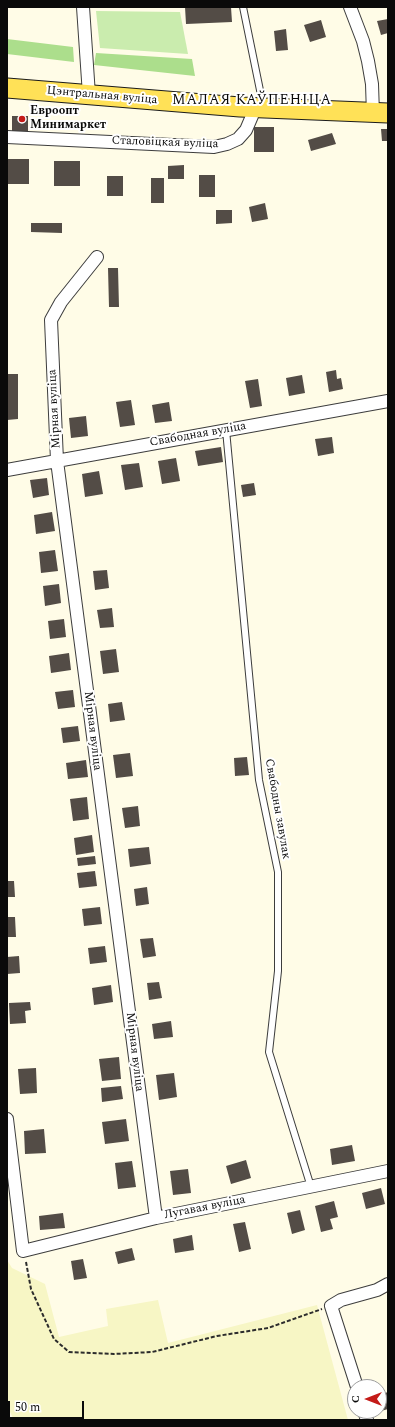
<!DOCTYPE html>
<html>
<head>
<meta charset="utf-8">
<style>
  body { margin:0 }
  #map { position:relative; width:395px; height:1427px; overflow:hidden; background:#fffce7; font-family:Spectral,serif }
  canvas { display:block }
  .frame { position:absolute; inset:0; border:8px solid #0a0a0a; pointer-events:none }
  .north { position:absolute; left:347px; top:1379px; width:40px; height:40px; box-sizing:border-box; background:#fff; border:1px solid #9d9d9d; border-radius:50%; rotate:270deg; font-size:11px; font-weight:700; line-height:16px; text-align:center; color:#0a0a0a }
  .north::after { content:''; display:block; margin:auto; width:14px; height:18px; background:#c41b18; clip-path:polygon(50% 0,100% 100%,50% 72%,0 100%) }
  .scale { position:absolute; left:8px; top:1401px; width:76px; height:18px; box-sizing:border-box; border:2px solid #0a0a0a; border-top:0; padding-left:5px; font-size:12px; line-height:14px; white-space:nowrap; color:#0a0a0a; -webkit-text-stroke:3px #fff; paint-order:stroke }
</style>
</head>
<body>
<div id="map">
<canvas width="395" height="1427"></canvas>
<div class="frame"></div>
<div class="north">С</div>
<div class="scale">50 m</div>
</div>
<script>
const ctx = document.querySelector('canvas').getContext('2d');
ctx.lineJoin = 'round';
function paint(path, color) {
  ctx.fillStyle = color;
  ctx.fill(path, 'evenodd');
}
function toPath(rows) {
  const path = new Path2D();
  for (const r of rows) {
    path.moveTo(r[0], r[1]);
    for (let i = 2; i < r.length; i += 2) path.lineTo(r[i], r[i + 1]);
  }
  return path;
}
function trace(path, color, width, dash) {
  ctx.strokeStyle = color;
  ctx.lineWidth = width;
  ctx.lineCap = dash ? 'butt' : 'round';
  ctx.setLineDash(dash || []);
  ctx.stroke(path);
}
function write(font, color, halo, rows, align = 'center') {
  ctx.font = font + ' Spectral,serif';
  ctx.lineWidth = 4;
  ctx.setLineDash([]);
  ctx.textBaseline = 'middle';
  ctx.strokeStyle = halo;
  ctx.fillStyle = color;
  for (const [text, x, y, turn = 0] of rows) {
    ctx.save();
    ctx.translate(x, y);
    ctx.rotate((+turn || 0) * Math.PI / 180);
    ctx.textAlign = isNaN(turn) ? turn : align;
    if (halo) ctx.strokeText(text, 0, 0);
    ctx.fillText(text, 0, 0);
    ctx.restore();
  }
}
const farmland = toPath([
  [7,1260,12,1268,45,1284,59,1337,108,1326,106,1309,158,1300,168,1343,317,1305,348,1420,14,1420,7,1406]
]);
const green = toPath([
  [96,11,180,12,188,54,100,48]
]);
const forest = toPath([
  [7,39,73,47,74,62,7,54],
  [96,53,192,59,195,76,94,65]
]);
const building = toPath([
  [185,7,231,7,232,22,186,24],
  [388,19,388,33,381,35,377,21],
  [321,20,326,37,310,42,304,25],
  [286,29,288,50,276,51,274,31],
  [12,116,28,116,28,131,12,131],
  [254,127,274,127,274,152,254,152],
  [381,129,388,129,388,141,382,141],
  [332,133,336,144,311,151,308,140],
  [7,159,29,159,29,184,7,184],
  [54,161,80,161,80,186,54,186],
  [184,165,184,179,168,179,168,166],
  [199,175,215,175,215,197,199,197],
  [107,176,123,176,123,196,107,196],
  [151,178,164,178,164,203,151,203],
  [265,203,268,219,252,222,249,207],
  [216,210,232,210,232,223,216,224],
  [31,223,62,223,62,233,31,232],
  [108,268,118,268,119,307,109,307],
  [336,370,337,379,341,378,343,389,329,392,326,372],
  [7,374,18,374,18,419,7,420],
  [302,375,305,393,289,396,286,378],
  [258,379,262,406,250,408,245,381],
  [131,400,135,425,120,427,116,402],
  [169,402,172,421,155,423,152,405],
  [86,416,88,436,71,438,69,418],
  [332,437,334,453,318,456,315,439],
  [221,447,223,462,198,466,195,451],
  [176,458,180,481,162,484,158,461],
  [139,463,143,487,125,490,121,465],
  [99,471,103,494,85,497,82,474],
  [47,478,49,495,33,498,30,480],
  [254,483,256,495,243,497,241,485],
  [52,512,55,531,36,534,34,515],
  [55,550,58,571,41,573,39,552],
  [107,570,109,588,95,590,93,571],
  [59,584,61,603,45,606,43,586],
  [112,608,114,627,100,628,97,610],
  [64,619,66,637,50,639,48,621],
  [116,649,119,672,103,674,100,651],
  [69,653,71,670,51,673,49,656],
  [73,690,75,707,58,709,55,692],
  [122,702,125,720,110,722,108,704],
  [78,726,80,741,63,743,61,728],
  [130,753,133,776,116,778,113,755],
  [247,757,249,775,235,776,234,758],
  [86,760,88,777,68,779,66,763],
  [87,797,89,819,73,821,70,799],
  [138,806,140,826,125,828,122,808],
  [92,835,94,852,76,855,74,838],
  [149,847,151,864,130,867,128,849],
  [95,856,96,864,78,866,77,858],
  [95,871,97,886,79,888,77,873],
  [7,881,14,881,15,897,7,897],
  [147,887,149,904,136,906,134,889],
  [100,907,102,924,84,926,82,909],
  [7,917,15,917,16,937,7,937],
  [153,938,156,956,143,958,140,939],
  [105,946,107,962,90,964,88,948],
  [19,956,20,973,7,974,7,957],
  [159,982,162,998,149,1000,147,983],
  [111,985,113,1002,94,1005,92,988],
  [30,1002,31,1010,25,1011,26,1023,10,1024,9,1003],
  [171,1021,173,1037,154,1039,152,1024],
  [119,1057,121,1079,102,1081,99,1059],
  [36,1068,37,1093,20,1094,18,1069],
  [174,1073,177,1097,159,1100,156,1075],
  [121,1086,123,1099,102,1102,101,1088],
  [126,1119,129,1141,105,1144,102,1122],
  [44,1129,46,1153,25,1154,24,1131],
  [352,1145,355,1161,332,1165,330,1149],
  [246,1160,251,1178,231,1184,226,1166],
  [132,1161,136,1187,118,1189,115,1163],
  [188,1169,191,1193,173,1195,170,1171],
  [381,1188,385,1204,366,1209,362,1193],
  [334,1201,338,1217,330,1219,333,1229,321,1232,315,1206],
  [300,1210,305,1230,292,1234,287,1213],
  [63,1213,65,1228,40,1230,39,1216],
  [245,1222,251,1249,239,1252,233,1224],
  [192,1235,194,1250,175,1253,173,1239],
  [132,1248,135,1260,118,1264,115,1252],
  [83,1259,87,1278,74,1280,71,1261],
  [388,1392,388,1409,381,1411,379,1395]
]);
const path = toPath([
  [38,128,38,104],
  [26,1262,31,1289,54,1339,69,1352,114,1354,152,1352,217,1336,268,1328,322,1309]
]);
const lane = toPath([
  [243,7,263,105],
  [226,430,259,780,278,872,278,971,269,1052,311,1187]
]);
const street = toPath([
  [83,7,89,95],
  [350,7,363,41,368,61,372,84,373,114],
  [7,137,214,147,227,144,238,139,246,130,252,116,253,107],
  [97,257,61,302,51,320,57,461,156,1218],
  [7,470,388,401],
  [7,1119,23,1251,156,1218,388,1171],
  [357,1387,331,1306,341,1300,377,1290,388,1284],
  [364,1411,367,1420]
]);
const primary = toPath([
  [7,88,240,107,388,113]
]);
const markers = [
  [22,119,4,"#c41b18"]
];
const streetNames = [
  ["Цэнтральная вуліца",102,96,5],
  ["Сталовіцкая вуліца",165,143,2],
  ["Мірная вуліца",55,409,-93],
  ["Свабодная вуліца",198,435,-10],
  ["Мірная вуліца",92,731,83],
  ["Свабодны завулак",277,809,80],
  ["Мірная вуліца",134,1052,83],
  ["Лугавая вуліца",205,1208,-11]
];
const poiNames = [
  ["Евроопт",30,112],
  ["Минимаркет",30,126]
];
const quarterNames = [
  ["МАЛАЯ КАЎПЕНІЦА",252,101]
];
paint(farmland, '#f7f6c5');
paint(green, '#caecae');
paint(forest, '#acde8c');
paint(building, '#534c46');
trace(lane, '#3d3d3d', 8);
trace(street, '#3d3d3d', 14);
trace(primary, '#1b1b1b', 21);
trace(path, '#2c2c2c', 2, [4, 2]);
trace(lane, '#fff', 6);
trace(street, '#fff', 12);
trace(primary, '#ffe157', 19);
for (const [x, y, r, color] of markers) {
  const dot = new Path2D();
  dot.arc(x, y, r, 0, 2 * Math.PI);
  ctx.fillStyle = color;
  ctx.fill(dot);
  trace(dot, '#fff', 1.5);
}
write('12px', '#0a0a0a', '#fff', streetNames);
write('bold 12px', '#0a0a0a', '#fff', poiNames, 'left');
ctx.letterSpacing = '1px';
write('14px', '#0a0a0a', '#fff', quarterNames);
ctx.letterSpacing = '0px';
</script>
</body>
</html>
